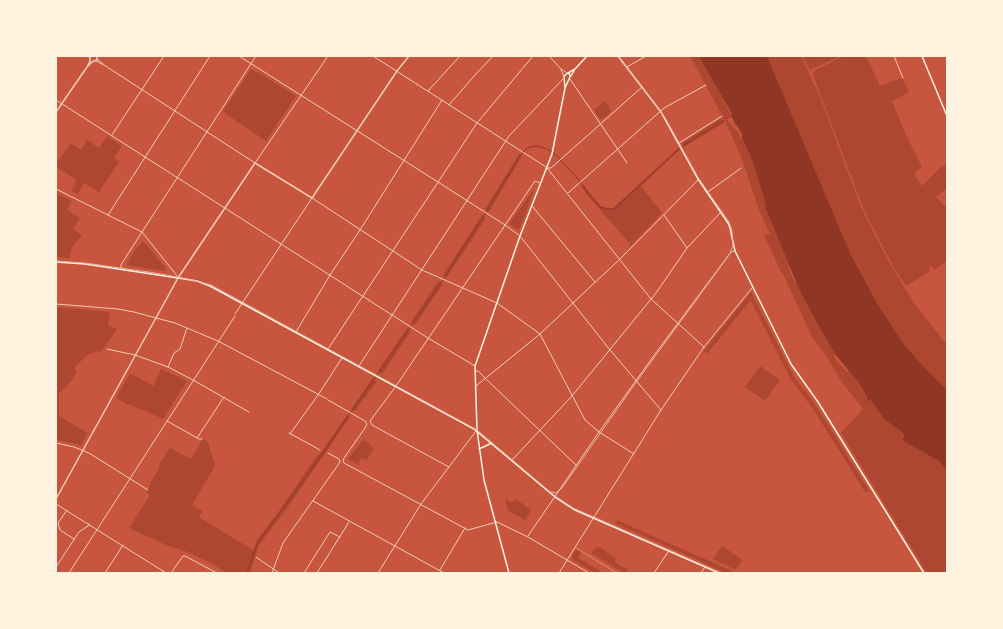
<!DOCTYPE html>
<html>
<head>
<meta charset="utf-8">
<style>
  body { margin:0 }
  #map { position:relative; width:1003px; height:629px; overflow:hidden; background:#c8553d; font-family:Barlow,sans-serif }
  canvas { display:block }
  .frame { position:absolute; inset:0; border:57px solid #fff3e0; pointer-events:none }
</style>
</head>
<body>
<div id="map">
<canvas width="1003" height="629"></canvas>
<div class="frame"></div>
</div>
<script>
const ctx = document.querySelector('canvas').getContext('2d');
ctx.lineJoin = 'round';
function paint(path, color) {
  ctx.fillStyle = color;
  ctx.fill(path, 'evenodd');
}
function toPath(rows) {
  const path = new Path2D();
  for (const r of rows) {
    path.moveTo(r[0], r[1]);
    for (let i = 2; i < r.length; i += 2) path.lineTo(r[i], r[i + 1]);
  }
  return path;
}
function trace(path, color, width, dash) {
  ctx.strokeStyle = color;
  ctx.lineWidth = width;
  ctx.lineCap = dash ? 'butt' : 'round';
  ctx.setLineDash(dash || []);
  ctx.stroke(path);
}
const green = toPath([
  [690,56,699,56,718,89,731,115,724,119],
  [767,56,801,56,820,97,860,205,877,239,893,269,914,303,947,345,947,390,924,367,902,342,877,303,850,253],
  [802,56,840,56,810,70],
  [843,56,866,56,880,86,902,78,909,92,892,101,905,133,922,167,914,173,921,185,923,185,940,168,947,164,947,188,936,197,947,208,947,261,934,270,931,266,930,266,929,272,908,285,905,285,894,268,864,210,813,75,813,73,816,70],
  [251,69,257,73,258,72,296,96,266,141,223,112],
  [605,101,612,111,602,119,600,119,594,110],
  [722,118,724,123,684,147,682,143],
  [725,120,728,120,728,122,731,124,733,127,739,133,740,138,742,138,751,157,764,197,766,209,790,267,789,269,795,283,797,283,815,319,835,354,835,359,847,372,849,370,851,373,863,390,867,399,870,398,885,420,903,433,904,436,903,437,905,442,939,461,947,470,947,573,927,573,841,433,863,409,841,381,825,354,812,337,783,274,782,274,764,235,770,234,759,210,743,162],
  [107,136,122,146,114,158,119,162,99,192,84,183,78,194,71,191,77,180,56,167,56,164,71,143,81,150,87,140,99,148],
  [678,148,679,150,641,186,662,213,631,245,587,195,581,186,583,184,590,193,601,206,607,208,613,208],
  [519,154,522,156,489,212,485,209],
  [534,189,534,190,519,230,509,224],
  [56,193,72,201,67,210,80,218,73,229,82,235,72,247,69,258,56,257],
  [482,215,486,218,447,277,443,275],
  [143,241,166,268,165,271,127,265,134,251],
  [438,281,443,284,415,325,411,322],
  [751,292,794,377,813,401,870,492,865,492,813,409,790,378,751,301,750,301,707,354,704,351],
  [56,307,110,312,108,325,117,329,101,352,97,351,87,355,74,368,77,371,72,380,59,394,59,416,88,433,81,445,56,440],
  [407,328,411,331,382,374,378,371],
  [760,366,780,380,765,401,745,387],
  [161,369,187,381,163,419,129,404,128,405,116,398,130,373,153,386],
  [372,379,377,381,355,411,351,409],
  [347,415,350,417,285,511,259,545,250,573,226,573,213,564,185,551,168,546,129,528,150,495,146,492,150,487,149,486,160,466,159,464,170,448,191,459,203,439,208,442,215,466,192,505,202,511,199,517,253,550,256,541,279,511,318,454,319,455],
  [363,440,369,443,370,446,374,448,367,460,361,458,358,465,348,459],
  [505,499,512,503,516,499,531,510,525,520,508,511],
  [617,520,657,538,737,573,726,573,615,523],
  [722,546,742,560,736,570,713,559],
  [600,547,616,559,614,562,628,570,627,573,624,573,591,553,595,548],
  [576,550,581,552,578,558,604,573,595,573,573,560,572,556]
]);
const water = toPath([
  [699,56,767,56,850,253,877,303,902,342,924,367,947,390,947,470,939,461,905,442,903,439,904,436,903,433,885,420,870,399,868,402,867,397,859,383,835,354,815,319,799,289,766,209,764,197,751,157,742,138,742,134,738,127,735,124,731,115,732,114]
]);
const stream = toPath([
  [247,573,257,544,306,477,441,283,483,217,520,156,526,149,530,147,538,146,549,150,556,155,578,179,590,196,600,207,607,209,614,209,684,145,729,117,732,117]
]);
const service = toPath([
  [576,548,617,573]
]);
const minor = toPath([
  [87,56,89,57],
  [239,56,438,182,505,225,520,236,610,350,661,410],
  [373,56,546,167],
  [549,56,561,69,567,73],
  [894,56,903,78],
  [97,59,103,64],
  [96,61,104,65,255,163,328,56],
  [627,67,646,56],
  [561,70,564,76],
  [570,79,627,163],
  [428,91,460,56],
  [56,100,428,338,475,366],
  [449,105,475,75,493,56],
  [112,135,164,56],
  [679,143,722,116],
  [547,168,651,299,704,347],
  [547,168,551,168,642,87],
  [56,189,142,232,178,277],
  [708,192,741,168],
  [568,193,664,108,706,85],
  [532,206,595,282],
  [108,215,210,56],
  [664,215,687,248],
  [121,269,121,265,131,249,256,56],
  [56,304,118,309,134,312,175,323,218,341,327,399],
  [235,314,312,198,422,270,497,303,540,334,585,420,599,432,634,454],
  [296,332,330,275,360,230,442,100],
  [107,349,135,355,168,367,193,380,249,412],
  [328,349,477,123,533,56],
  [359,366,509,136,563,79],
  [168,367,174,353,180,349,187,328],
  [475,371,478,371,486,379,576,465],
  [476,386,540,334,573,303,620,259,698,180],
  [328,400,365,421,367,424,365,428,344,458,343,461,344,463,468,530,497,522,528,537,589,573],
  [167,421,199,439,202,439],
  [289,433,320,450],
  [290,434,318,395,342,358],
  [197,438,224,397],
  [56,443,74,447,89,453,148,490],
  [512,460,572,396,656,293,687,248,721,212],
  [449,467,372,425,370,421,396,386,535,181,540,183],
  [313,501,444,573],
  [56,504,166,573],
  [67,510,58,523,60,530,74,539],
  [528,536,599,432,655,354,728,256,731,252,734,251],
  [256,557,279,573],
  [56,567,79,532,88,526,89,524],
  [440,570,465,528],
  [69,573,235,316],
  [105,573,123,545],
  [171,573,183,556,185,556,217,573],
  [272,573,283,543,340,462,339,459,328,453],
  [304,573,330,532,340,537],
  [317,573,349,522],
  [378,573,421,504,476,431],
  [559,573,661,410,704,347,752,288],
  [654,573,668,552],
  [701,573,705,567]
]);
const tertiary = toPath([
  [87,67,92,62,97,60,97,56],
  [56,112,87,67,90,61,90,56],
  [56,499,178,278,255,163,312,198,397,71,409,56]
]);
const secondary = toPath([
  [618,56,661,112,698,179,728,223,730,228,735,251,791,364,818,402,924,573],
  [922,56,947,116],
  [568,73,575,69,587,56],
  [571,76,575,69],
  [56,262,85,264,178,278,197,281,210,286,474,429,555,497,575,510,719,573],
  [479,449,492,443],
  [509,573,484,480,477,430,475,366,520,236,552,154,565,88,564,76,568,73,570,75,570,77,565,88]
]);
const tram = toPath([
  [56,261,85,263,155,273,188,279,211,285,477,430,555,496,573,508,721,573],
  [548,491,556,493,562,488,637,381,729,255,733,246,732,231,729,222,699,179,664,116,618,56]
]);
paint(green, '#ae4732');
paint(water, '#8f3625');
trace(stream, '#8f3625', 1);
trace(service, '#f1ccb7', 0.5);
trace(minor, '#f1ccb7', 1);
trace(tertiary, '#f1ccb7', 1.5);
trace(secondary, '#fff3e0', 1.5);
trace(tram, '#e9b49f', 1);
</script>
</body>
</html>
